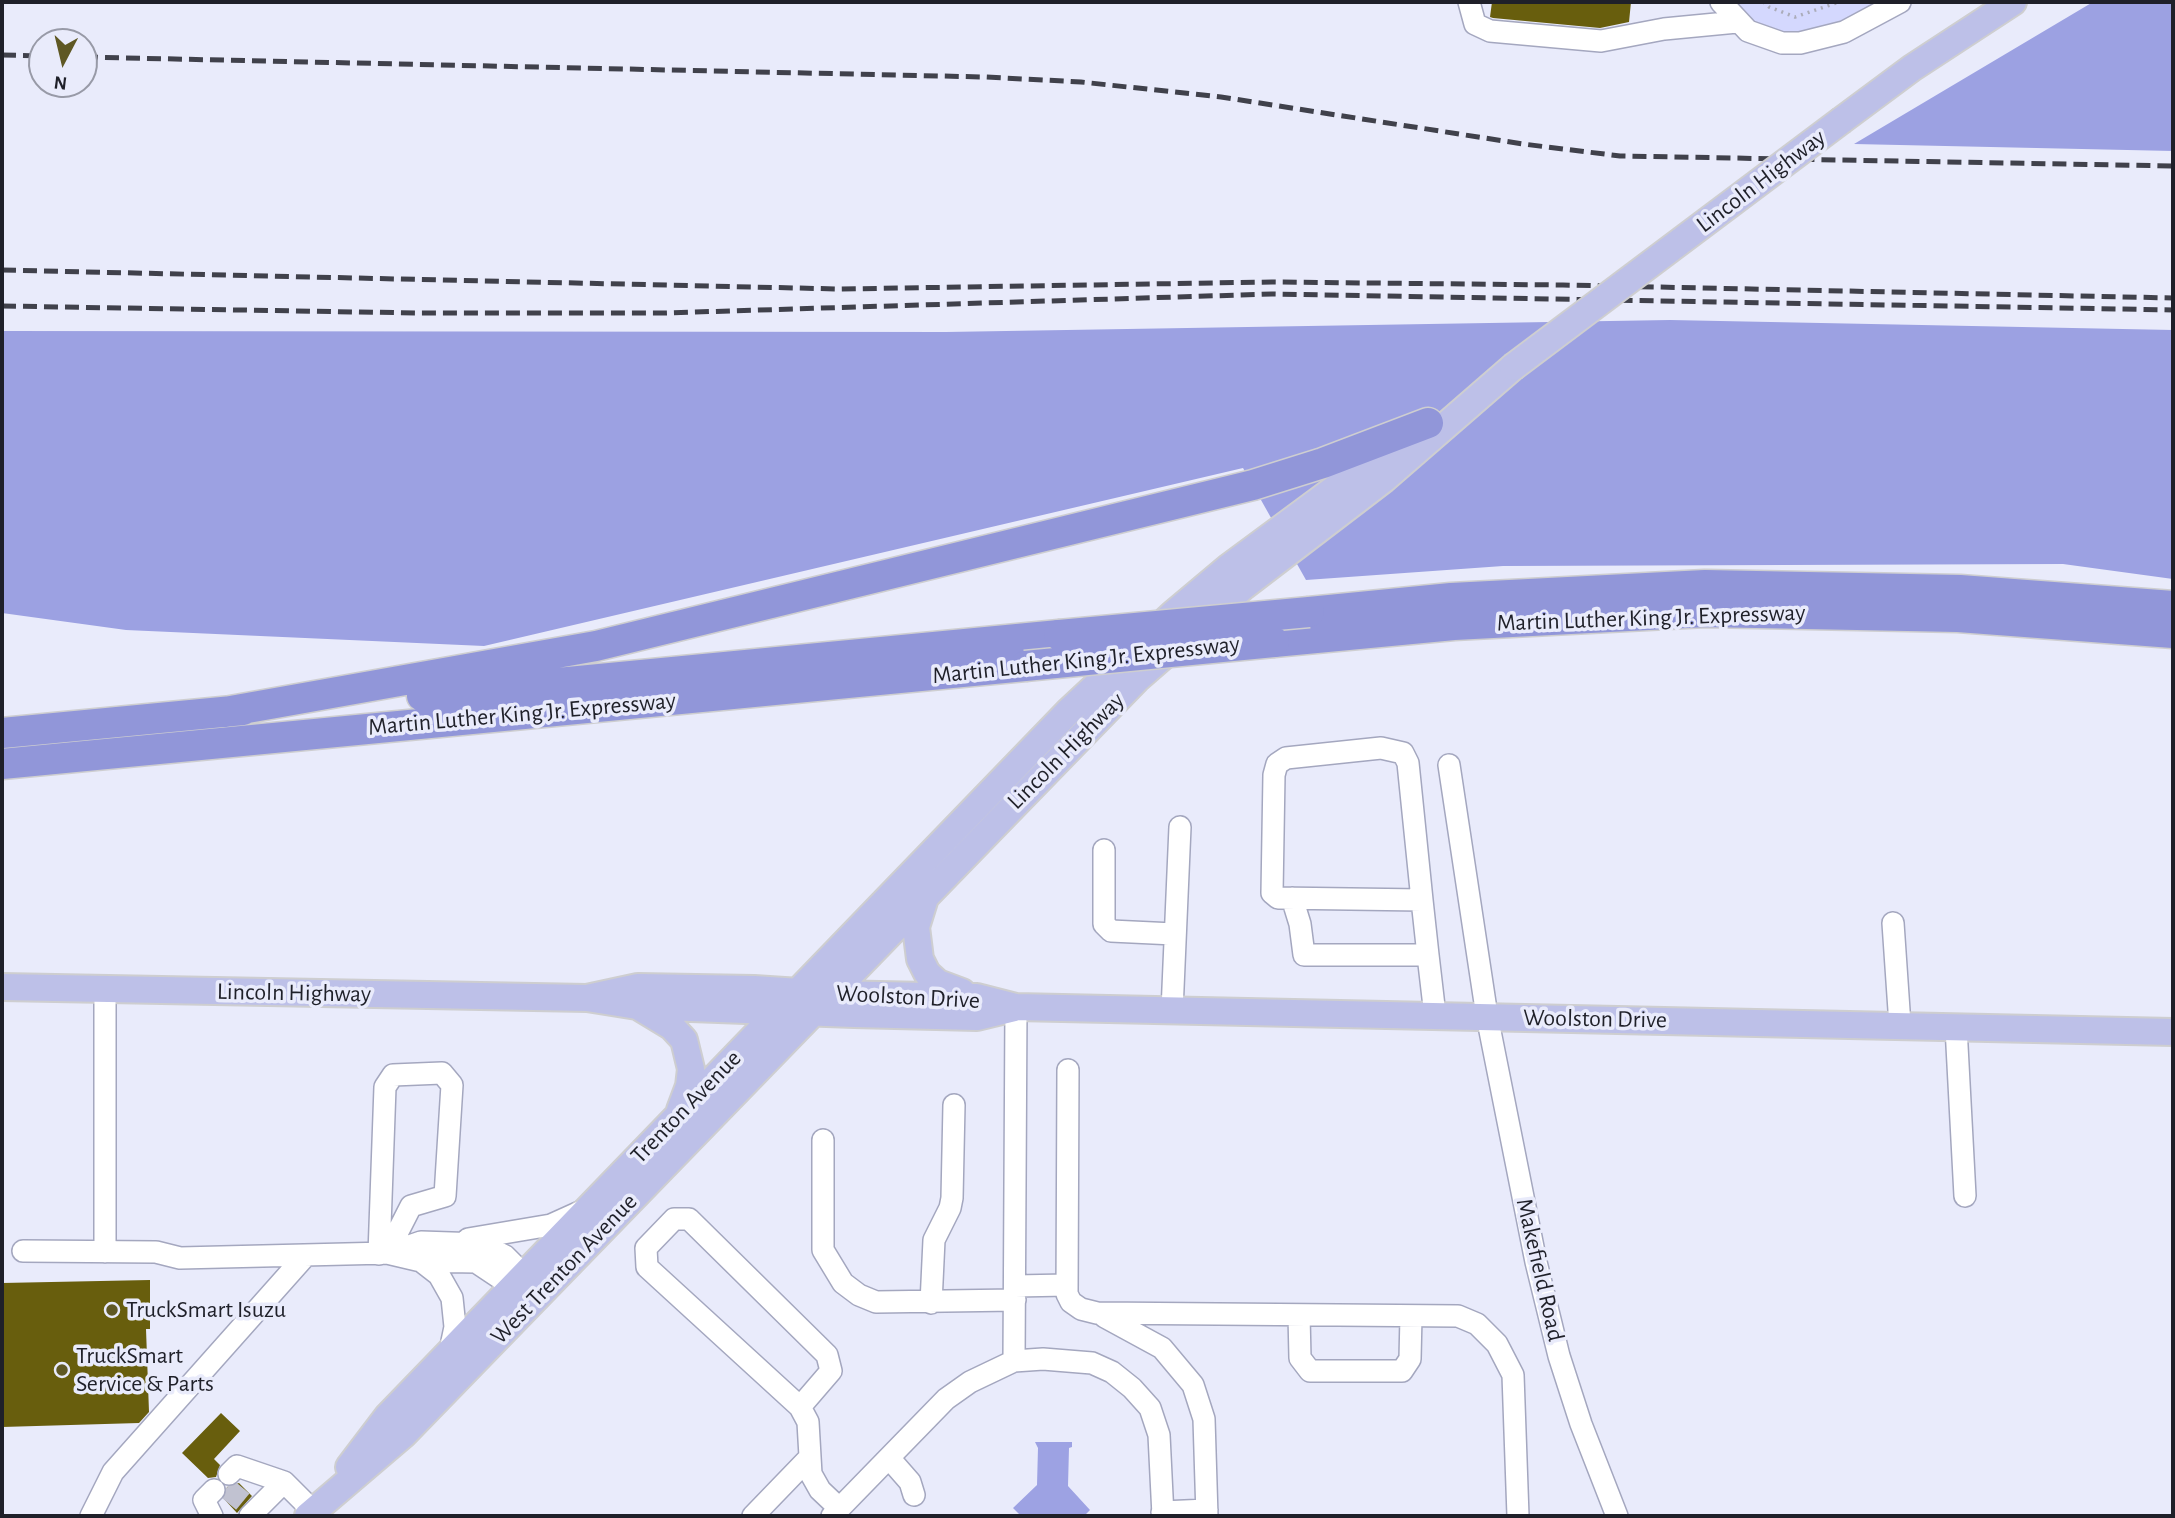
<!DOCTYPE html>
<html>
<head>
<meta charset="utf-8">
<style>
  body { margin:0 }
  #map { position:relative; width:2175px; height:1518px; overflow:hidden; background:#e9ebfb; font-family:"Alegreya Sans",sans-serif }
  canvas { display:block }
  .frame { position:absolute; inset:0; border:4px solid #1f2029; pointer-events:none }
  .north { position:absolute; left:28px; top:28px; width:70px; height:70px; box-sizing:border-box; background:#e9ebfb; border:2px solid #989aa7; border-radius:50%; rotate:187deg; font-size:19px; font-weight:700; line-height:28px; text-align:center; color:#1f2029 }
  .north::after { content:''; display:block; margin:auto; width:24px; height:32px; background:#5f5824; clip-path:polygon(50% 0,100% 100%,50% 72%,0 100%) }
</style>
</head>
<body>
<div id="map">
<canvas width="2175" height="1518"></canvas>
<div class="frame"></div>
<div class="north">N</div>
</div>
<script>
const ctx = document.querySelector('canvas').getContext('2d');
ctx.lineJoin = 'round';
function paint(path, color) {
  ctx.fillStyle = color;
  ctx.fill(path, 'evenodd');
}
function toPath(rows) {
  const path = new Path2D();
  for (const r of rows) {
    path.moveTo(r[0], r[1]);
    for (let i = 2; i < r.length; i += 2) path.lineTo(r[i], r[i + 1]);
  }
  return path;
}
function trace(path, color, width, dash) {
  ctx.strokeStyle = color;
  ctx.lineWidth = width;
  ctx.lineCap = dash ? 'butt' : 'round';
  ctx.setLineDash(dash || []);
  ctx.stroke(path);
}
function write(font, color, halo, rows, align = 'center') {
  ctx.font = font + ' "Alegreya Sans",sans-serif';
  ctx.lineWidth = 7;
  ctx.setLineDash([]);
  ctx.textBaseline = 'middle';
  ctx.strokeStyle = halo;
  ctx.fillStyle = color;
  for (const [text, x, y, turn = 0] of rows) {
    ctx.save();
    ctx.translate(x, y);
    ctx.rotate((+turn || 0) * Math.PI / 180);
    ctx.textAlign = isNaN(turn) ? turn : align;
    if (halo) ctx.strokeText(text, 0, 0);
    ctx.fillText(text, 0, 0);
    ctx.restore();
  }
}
const green = toPath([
  [1730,2,1883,2,1830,30,1798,37,1764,32]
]);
const forest = toPath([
  [2093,2,2173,2,2173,151,1854,144],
  [1670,320,2173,330,2173,579,2063,564,1503,566,1306,580,1243,468,484,646,126,630,2,613,2,331,946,332]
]);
const water = toPath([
  [1035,1442,1072,1442,1072,1447,1069,1448,1068,1486,1090,1510,1084,1516,1021,1516,1013,1508,1037,1485,1038,1448]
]);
const building = toPath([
  [1492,2,1631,2,1629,22,1600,28,1493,18,1490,17],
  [150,1280,150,1329,146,1329,149,1412,139,1423,2,1427,2,1283],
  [221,1413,240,1431,214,1459,220,1465,216,1477,208,1478,182,1453],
  [239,1483,252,1496,237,1513,224,1499,227,1487]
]);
const minorTunnel = toPath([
  [228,1503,242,1486]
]);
const path = toPath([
  [1763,2,1769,7,1795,17,1839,2]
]);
const minor = toPath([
  [1469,2,1475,24,1490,31,1601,41,1664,29,1737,22],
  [1721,2,1748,31,1782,43,1800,43,1844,32,1900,2],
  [1449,765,1487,1016,1536,1262,1559,1356,1581,1424,1617,1516],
  [1104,850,1104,924,1111,931,1174,934],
  [1292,898,1300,924,1304,955,1428,955],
  [1422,900,1278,898,1272,893,1274,775,1277,764,1286,758,1381,748,1403,753,1408,763,1422,900,1428,955,1435,1015],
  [1893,923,1900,1025],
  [105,989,105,1252],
  [1172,1011,1180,827],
  [1956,1027,1965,1196],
  [1068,1070,1067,1294,1071,1302,1081,1309,1097,1313,1458,1316,1477,1324,1497,1344,1513,1375,1518,1516],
  [823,1140,823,1250,843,1283,859,1295,876,1302,1015,1300],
  [468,1239,551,1225,582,1211],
  [23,1251,156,1252,180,1258,387,1253,421,1261,476,1262,524,1294],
  [389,1253,421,1242,481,1244,505,1256,524,1275,531,1289],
  [379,1254,385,1087,393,1075,442,1073,452,1085,445,1196,411,1206,387,1253],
  [421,1261,439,1275,452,1298,455,1327,450,1351],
  [1015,1286,1067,1285],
  [931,1303,934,1240,950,1208,952,1198,954,1105],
  [1299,1315,1300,1358,1310,1371,1402,1371,1410,1359,1411,1316],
  [1105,1317,1162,1348,1193,1385,1204,1419,1207,1516],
  [1014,1361,1016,1007],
  [800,1407,831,1371,827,1355,689,1219,674,1219,646,1248,647,1267,800,1407,808,1422,811,1474,820,1490,839,1508],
  [889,1458,910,1482,914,1495],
  [229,1474,237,1466,284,1482,313,1511],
  [1162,1512,1207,1510],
  [91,1516,113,1472,306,1255],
  [212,1516,204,1500,214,1490],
  [250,1516,284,1482],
  [753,1516,810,1457],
  [832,1516,946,1399,970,1382,1014,1361,1043,1359,1092,1363,1112,1372,1132,1388,1150,1408,1159,1435,1163,1516]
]);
const major = toPath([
  [1842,120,1912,68,2013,2],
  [925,898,916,927,920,959,927,973,938,983,962,992],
  [2,987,587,998,637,1006,854,1014,977,1017,1014,1008],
  [587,998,638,987,754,989,830,994,977,997,1016,1007,2173,1032],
  [639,1007,672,1027,684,1040,691,1069,689,1086,680,1110],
  [349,1467,387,1417,1069,711,1173,614,1229,567,1398,442],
  [308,1516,404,1434,1137,679,1244,586,1384,479,1513,367]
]);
const highway = toPath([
  [1309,612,1451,598,1705,585,1960,590,2173,606],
  [1274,642,1454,625,1706,612,1958,617,2173,633],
  [422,696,1059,635],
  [225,712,596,646,1253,485,1323,463,1428,423],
  [2,733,243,710],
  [2,764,1025,666]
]);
const rail = toPath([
  [2,55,42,56],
  [84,57,985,77,1081,82,1221,97,1523,144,1620,156,2173,166],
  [2,270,840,289,1272,282,1563,285,2173,298],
  [2,306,418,313,664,313,1272,294,2173,310]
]);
const majorBridge = toPath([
  [1513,367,1842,120]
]);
const highwayBridge = toPath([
  [1059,635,1309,612],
  [1025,666,1274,642]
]);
const markers = [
  [112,1310,7,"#5f5824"],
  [62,1370,7,"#5f5824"]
];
const streetNames = [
  ["Lincoln Highway",1761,181,-37],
  ["Martin Luther King Jr. Expressway",1651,618,-2],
  ["Martin Luther King Jr. Expressway",1086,660,-6],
  ["Martin Luther King Jr. Expressway",522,714,-5],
  ["Lincoln Highway",1066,751,-45],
  ["Lincoln Highway",294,993,1],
  ["Woolston Drive",908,997,3],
  ["Woolston Drive",1595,1019,1],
  ["Trenton Avenue",686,1107,-46],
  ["West Trenton Avenue",564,1269,-46],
  ["Makefield Road",1540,1270,77]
];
const poiNames = [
  ["TruckSmart Isuzu",126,1310],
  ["TruckSmart",76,1356],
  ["Service & Parts",76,1384]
];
paint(green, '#d4d8fe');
paint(forest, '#9ca1e2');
paint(water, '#9da2e3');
paint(building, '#685e0d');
trace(minorTunnel, '#c1c2d1', 21, [21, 10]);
trace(minor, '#a4a7bf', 24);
trace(major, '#ceced0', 30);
trace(highway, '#ceced0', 33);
trace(path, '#abacba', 3.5, [2, 5]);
trace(minor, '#fff', 21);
trace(major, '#bdc0e8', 26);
trace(highway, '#9196d9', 30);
trace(rail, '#40414b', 5, [14, 7]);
trace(majorBridge, '#ceced0', 30, []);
trace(highwayBridge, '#ceced0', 33, []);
trace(majorBridge, '#bdc0e8', 26);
trace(highwayBridge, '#9196d9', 30);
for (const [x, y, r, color] of markers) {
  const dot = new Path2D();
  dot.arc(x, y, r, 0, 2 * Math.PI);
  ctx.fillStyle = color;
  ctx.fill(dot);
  trace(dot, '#e9ebfb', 2.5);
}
write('24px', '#1f2029', '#e9ebfb', streetNames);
write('24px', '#1f2029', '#e9ebfb', poiNames, 'left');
</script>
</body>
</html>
